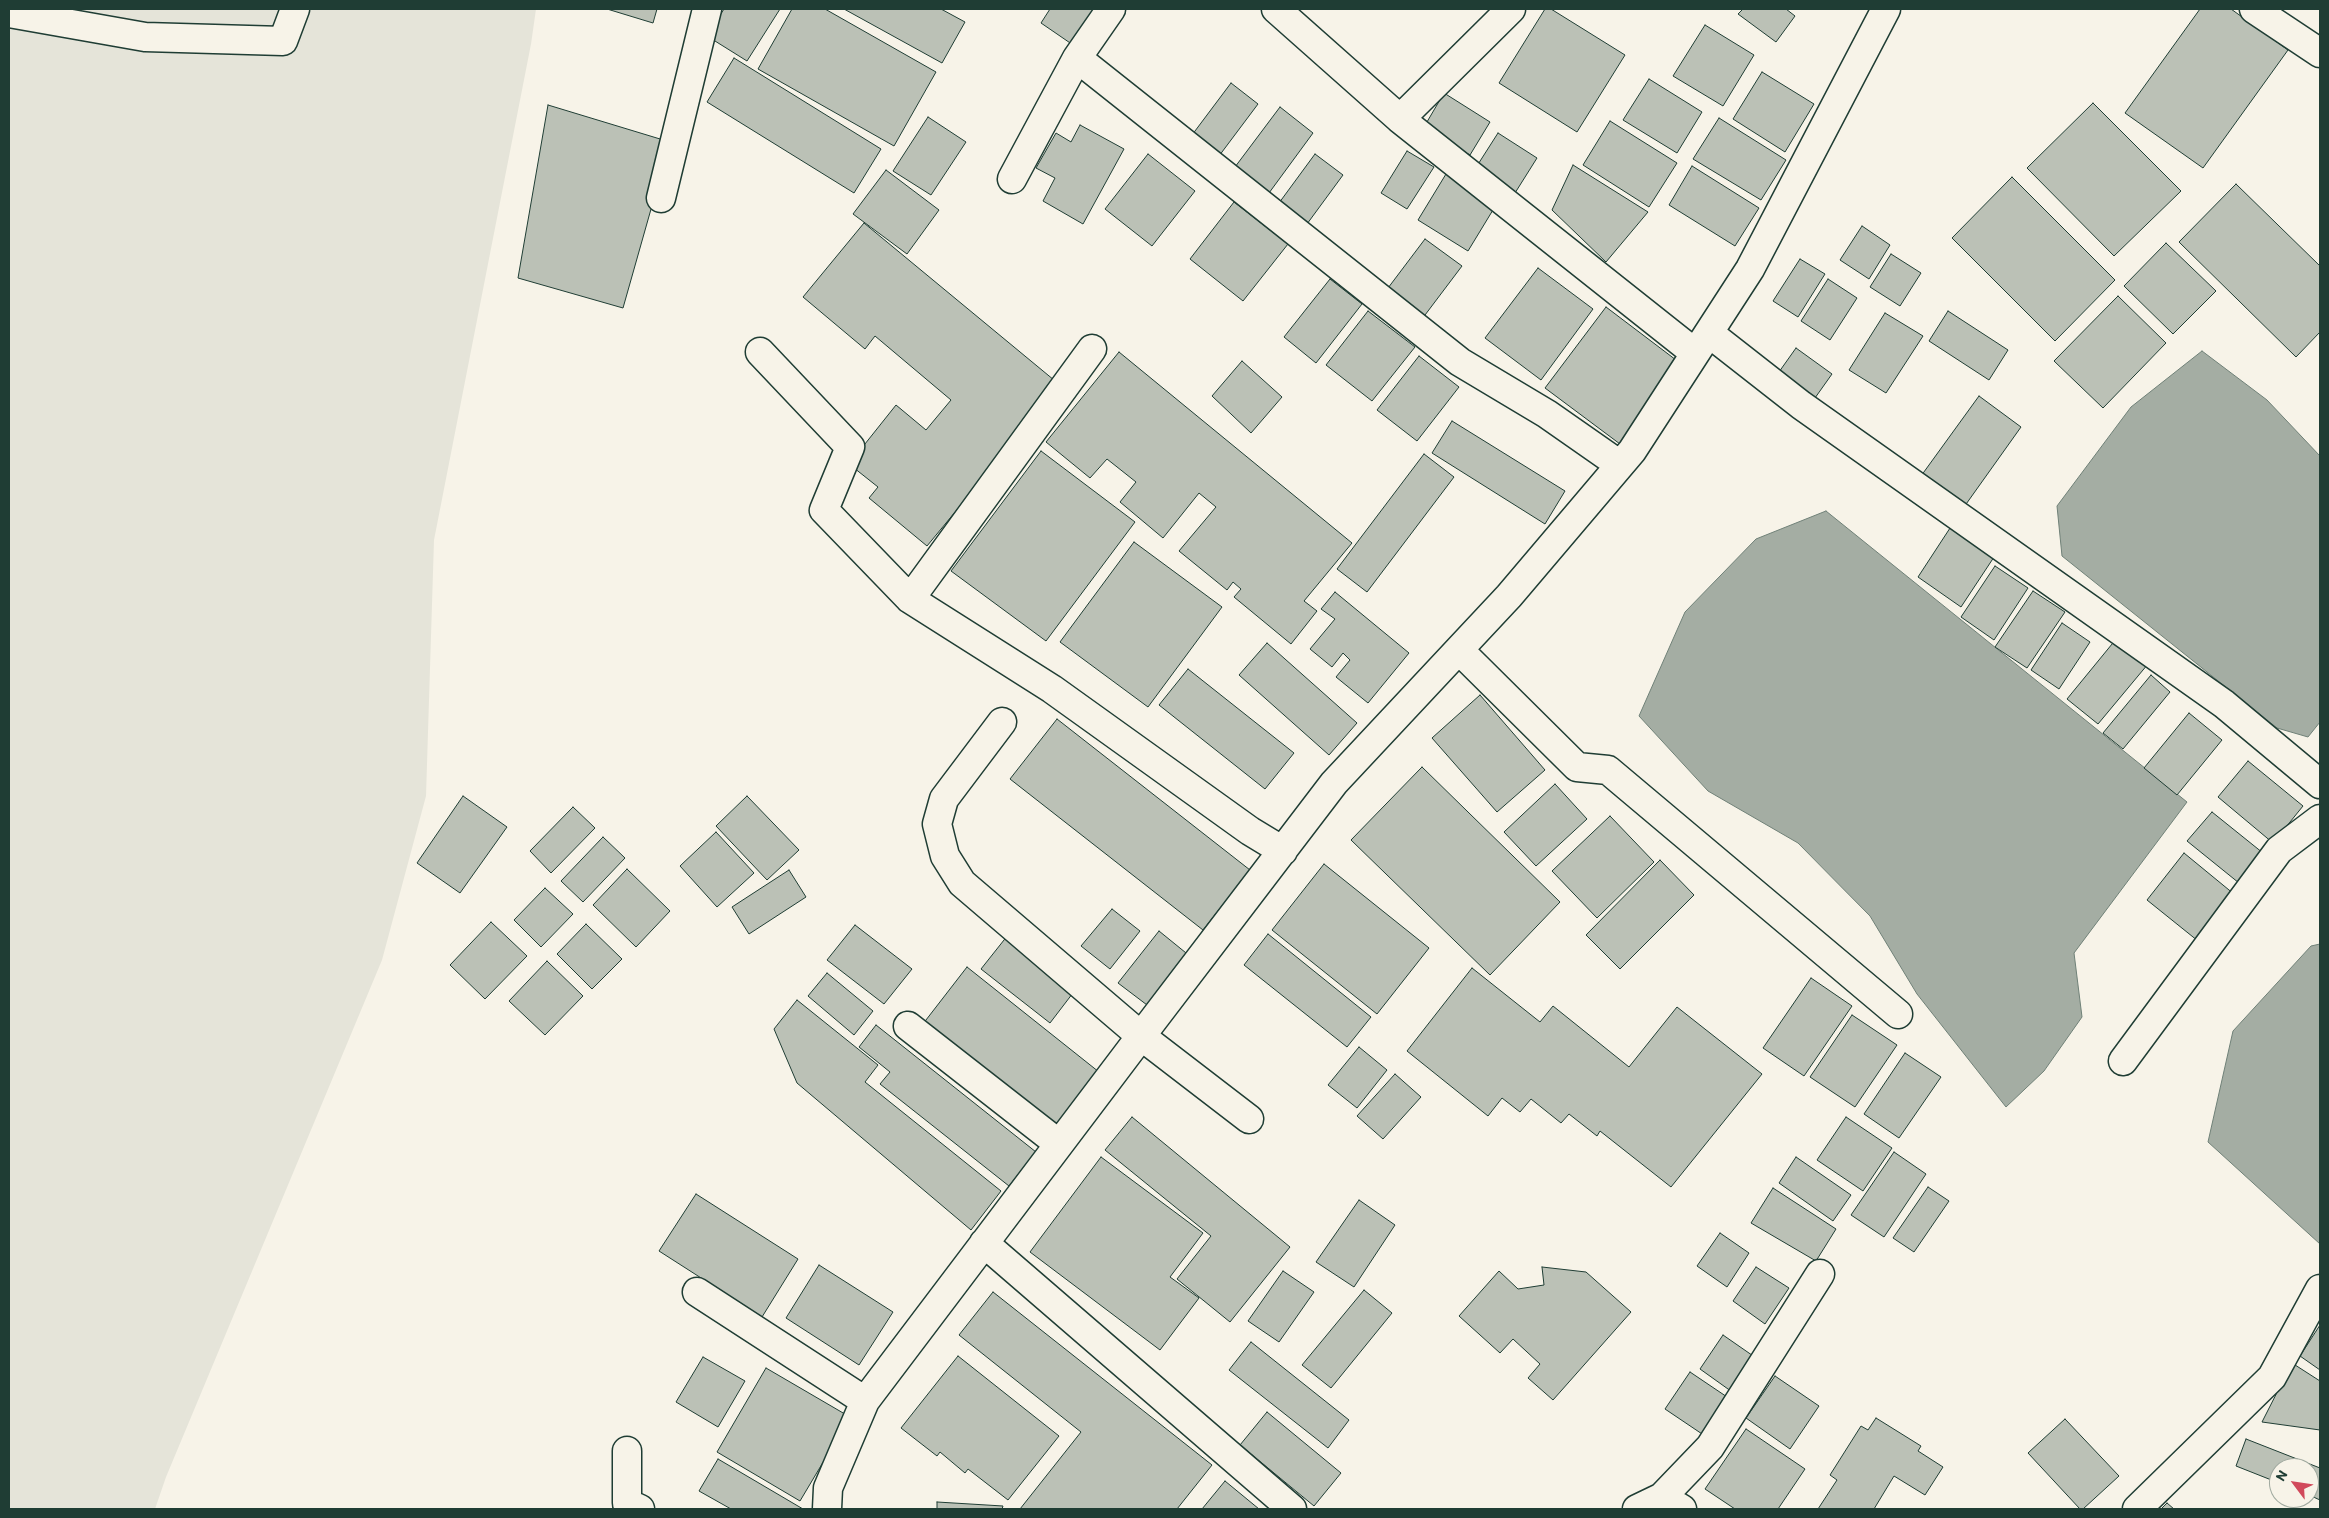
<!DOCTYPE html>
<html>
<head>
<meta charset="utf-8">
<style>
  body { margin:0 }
  #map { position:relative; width:2329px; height:1518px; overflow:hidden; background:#f7f3e8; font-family:Itim,sans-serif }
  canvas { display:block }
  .frame { position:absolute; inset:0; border:10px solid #1f3d34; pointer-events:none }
  .north { position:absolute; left:2269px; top:1458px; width:50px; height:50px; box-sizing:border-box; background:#f7f3e8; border:1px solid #a1aaa0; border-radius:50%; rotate:301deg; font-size:14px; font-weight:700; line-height:20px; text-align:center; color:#1f3d34 }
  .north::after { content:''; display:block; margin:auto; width:18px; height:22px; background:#d1495b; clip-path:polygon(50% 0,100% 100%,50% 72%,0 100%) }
</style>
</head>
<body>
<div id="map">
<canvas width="2329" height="1518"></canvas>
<div class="frame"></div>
<div class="north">N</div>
</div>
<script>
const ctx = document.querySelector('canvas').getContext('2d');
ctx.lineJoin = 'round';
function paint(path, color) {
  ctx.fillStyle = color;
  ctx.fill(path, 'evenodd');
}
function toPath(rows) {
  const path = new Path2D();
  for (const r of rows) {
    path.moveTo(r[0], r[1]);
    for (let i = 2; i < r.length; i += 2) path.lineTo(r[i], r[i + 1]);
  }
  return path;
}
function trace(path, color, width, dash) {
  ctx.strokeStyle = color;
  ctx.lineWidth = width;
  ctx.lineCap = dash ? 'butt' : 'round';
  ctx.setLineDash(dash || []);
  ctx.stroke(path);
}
const built = toPath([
  [9,9,536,9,531,44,434,540,426,796,382,960,166,1477,155,1509,9,1509]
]);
const water = toPath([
  [2202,351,2267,400,2320,456,2320,722,2308,737,2277,728,2062,556,2057,506,2131,407,2202,351],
  [1826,511,2187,802,2074,953,2082,1017,2044,1071,2006,1107,1917,994,1870,916,1798,843,1708,791,1639,716,1685,612,1756,539,1826,511],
  [2320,944,2320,1244,2208,1142,2233,1031,2311,946,2320,944]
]);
const building = toPath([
  [607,9,657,9,653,23,607,9],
  [724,9,780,9,747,61,707,36,724,9],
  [792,9,825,9,936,72,894,146,758,69,792,9],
  [844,9,941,9,965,22,942,63,844,9],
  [1050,9,1102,9,1076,47,1041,23,1050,9],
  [1545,9,1551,9,1625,55,1577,132,1499,83,1545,9],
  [1743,9,1786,9,1795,16,1776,42,1738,14,1743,9],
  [2200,9,2231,9,2288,50,2203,168,2125,113,2200,9],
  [1705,25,1754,55,1723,106,1673,76,1705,25],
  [734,58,881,149,854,193,707,102,734,58],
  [1762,72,1814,104,1785,152,1733,119,1762,72],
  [1649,79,1702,112,1677,153,1623,120,1649,79],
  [1231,83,1258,104,1216,160,1189,139,1231,83],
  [1444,93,1490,122,1470,155,1424,127,1444,93],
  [2093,103,2181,191,2114,256,2027,168,2093,103],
  [548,105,670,142,623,308,518,278,548,105],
  [1280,107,1313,133,1269,193,1235,167,1280,107],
  [928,117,966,142,931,195,893,171,928,117],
  [1719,118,1786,160,1761,200,1693,159,1719,118],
  [1610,121,1677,163,1649,207,1583,165,1610,121],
  [1080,125,1124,149,1083,224,1043,201,1055,178,1036,168,1056,133,1071,142,1080,125],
  [1498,133,1537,158,1515,193,1475,169,1498,133],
  [1407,151,1434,167,1407,209,1381,193,1407,151],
  [1148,154,1195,191,1152,246,1105,209,1148,154],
  [1315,154,1343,175,1307,224,1279,203,1315,154],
  [1573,165,1648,212,1606,262,1552,210,1573,165],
  [1692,166,1759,208,1735,246,1669,205,1692,166],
  [886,170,939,210,907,254,853,214,886,170],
  [1446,174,1496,205,1468,251,1418,220,1446,174],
  [2012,177,2115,280,2055,341,1952,238,2012,177],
  [2236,184,2320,266,2320,332,2296,357,2179,242,2236,184],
  [1234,202,1288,244,1243,301,1190,259,1234,202],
  [864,223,1060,385,927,546,869,498,878,487,849,464,896,405,926,430,951,400,875,336,865,349,803,297,864,223],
  [1862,226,1890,245,1869,279,1840,260,1862,226],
  [1425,239,1462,266,1422,319,1385,292,1425,239],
  [2166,243,2216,291,2173,334,2124,286,2166,243],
  [1891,254,1921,273,1900,306,1870,287,1891,254],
  [1800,259,1825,274,1798,317,1773,301,1800,259],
  [1538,268,1593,309,1541,380,1485,338,1538,268],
  [1330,279,1362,304,1316,363,1284,337,1330,279],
  [1828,279,1857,298,1830,340,1801,321,1828,279],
  [2118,296,2166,343,2103,408,2054,361,2118,296],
  [1606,307,1680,363,1620,444,1545,388,1606,307],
  [1368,311,1415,347,1372,401,1326,365,1368,311],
  [1948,311,2008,350,1989,380,1929,341,1948,311],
  [1885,313,1923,336,1886,393,1849,370,1885,313],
  [1796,348,1832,374,1810,405,1774,379,1796,348],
  [1119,352,1352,543,1304,601,1317,611,1291,644,1234,597,1241,589,1233,582,1227,590,1179,551,1216,507,1199,493,1163,538,1120,502,1136,482,1107,459,1090,478,1046,442,1119,352],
  [1419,356,1459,387,1417,441,1377,410,1419,356],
  [1242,361,1282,397,1251,433,1212,396,1242,361],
  [1979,396,2021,427,1964,507,1921,476,1979,396],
  [1452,421,1565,491,1545,524,1432,453,1452,421],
  [1041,451,1135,522,1046,641,951,571,1041,451],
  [1424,454,1454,477,1367,592,1337,569,1424,454],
  [1954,522,1998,551,1961,607,1918,577,1954,522],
  [1134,542,1222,607,1148,707,1060,642,1134,542],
  [1995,566,2028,588,1994,640,1961,617,1995,566],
  [2033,591,2065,612,2027,668,1995,647,2033,591],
  [1335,592,1409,653,1368,703,1336,677,1350,660,1343,653,1332,667,1310,649,1335,619,1321,609,1335,592],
  [2062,623,2090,642,2059,689,2031,670,2062,623],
  [2117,638,2148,664,2098,724,2067,699,2117,638],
  [1267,643,1357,723,1329,755,1239,675,1267,643],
  [1188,669,1294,753,1265,789,1159,705,1188,669],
  [2151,675,2170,692,2123,749,2103,733,2151,675],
  [1480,695,1545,770,1497,812,1432,738,1480,695],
  [2189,713,2222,740,2177,795,2144,768,2189,713],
  [1057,719,1250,870,1203,930,1010,779,1057,719],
  [2248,761,2303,806,2273,843,2218,797,2248,761],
  [1422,767,1560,902,1490,975,1351,840,1422,767],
  [1555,784,1587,819,1536,866,1504,832,1555,784],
  [463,796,507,827,460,893,417,863,463,796],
  [747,796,799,850,767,880,716,826,747,796],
  [573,807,595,828,551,873,530,851,573,807],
  [2212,812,2263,853,2239,883,2187,841,2212,812],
  [1610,816,1654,862,1597,918,1552,871,1610,816],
  [716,832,754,873,717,907,680,866,716,832],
  [603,837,625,858,583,902,561,881,603,837],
  [2184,853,2240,899,2203,945,2147,900,2184,853],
  [1660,860,1694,895,1620,969,1586,935,1660,860],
  [1324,864,1429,948,1377,1014,1272,930,1324,864],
  [627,869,670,911,636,947,593,905,627,869],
  [789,870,806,897,749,934,732,907,789,870],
  [545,888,573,914,541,947,514,920,545,888],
  [1112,909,1140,931,1110,969,1081,946,1112,909],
  [491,922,527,956,485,999,450,965,491,922],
  [586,924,622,959,592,989,557,954,586,924],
  [855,925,912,969,884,1004,827,960,855,925],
  [1159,931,1191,957,1151,1008,1118,983,1159,931],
  [1268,934,1371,1017,1347,1047,1244,965,1268,934],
  [1008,935,1076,989,1050,1023,981,969,1008,935],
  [547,961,583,996,545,1035,509,1001,547,961],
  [967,967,1099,1072,1050,1133,919,1029,967,967],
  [1472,968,1540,1022,1553,1006,1629,1067,1677,1007,1762,1074,1671,1187,1600,1131,1597,1136,1569,1114,1561,1123,1531,1099,1520,1112,1502,1098,1488,1116,1407,1051,1472,968],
  [827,973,873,1011,854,1035,808,996,827,973],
  [1811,978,1852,1006,1804,1076,1763,1048,1811,978],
  [797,1000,878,1065,865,1082,1001,1191,971,1230,797,1083,774,1029,797,1000],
  [1852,1015,1897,1045,1855,1107,1810,1077,1852,1015],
  [876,1025,1036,1152,1009,1186,880,1084,890,1072,859,1047,876,1025],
  [1359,1047,1387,1070,1357,1108,1328,1085,1359,1047],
  [1905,1053,1941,1077,1899,1138,1864,1114,1905,1053],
  [1395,1074,1421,1097,1383,1139,1357,1116,1395,1074],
  [1132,1117,1290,1247,1230,1322,1177,1279,1211,1236,1105,1150,1132,1117],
  [1846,1117,1892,1148,1863,1191,1817,1160,1846,1117],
  [1894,1152,1926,1174,1884,1237,1851,1215,1894,1152],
  [1101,1157,1203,1233,1170,1277,1199,1298,1160,1350,1030,1252,1101,1157],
  [1796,1157,1851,1195,1833,1221,1779,1183,1796,1157],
  [1928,1187,1949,1201,1914,1252,1893,1238,1928,1187],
  [1773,1188,1836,1229,1816,1261,1751,1223,1773,1188],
  [696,1194,798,1259,762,1317,659,1251,696,1194],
  [1359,1200,1395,1225,1354,1287,1316,1262,1359,1200],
  [1720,1233,1749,1253,1727,1287,1697,1266,1720,1233],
  [819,1265,893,1312,859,1365,786,1318,819,1265],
  [1542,1267,1586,1272,1631,1312,1553,1400,1528,1378,1540,1364,1513,1339,1500,1353,1459,1316,1499,1271,1518,1289,1544,1285,1542,1267],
  [1756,1267,1789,1288,1765,1324,1733,1301,1756,1267],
  [1283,1271,1314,1292,1279,1342,1248,1321,1283,1271],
  [1364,1290,1392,1313,1331,1388,1302,1365,1364,1290],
  [993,1292,1212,1465,1177,1509,1020,1509,1081,1432,959,1335,993,1292],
  [2320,1325,2320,1370,2300,1356,2320,1325],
  [1723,1335,1759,1360,1735,1394,1700,1369,1723,1335],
  [1251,1342,1349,1420,1328,1448,1229,1370,1251,1342],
  [958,1356,1059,1436,1008,1500,968,1469,965,1473,940,1452,937,1456,901,1428,958,1356],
  [703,1357,745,1381,718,1427,676,1402,703,1357],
  [2292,1363,2320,1381,2320,1430,2262,1422,2292,1363],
  [766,1368,850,1417,800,1501,717,1452,766,1368],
  [1690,1372,1736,1403,1711,1440,1665,1409,1690,1372],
  [1775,1376,1819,1406,1790,1449,1746,1418,1775,1376],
  [1267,1412,1341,1473,1314,1506,1240,1445,1267,1412],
  [1876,1418,1921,1446,1918,1451,1943,1467,1925,1495,1894,1476,1874,1509,1818,1509,1837,1480,1830,1475,1861,1426,1868,1430,1876,1418],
  [2065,1419,2119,1476,2083,1509,2080,1509,2028,1453,2065,1419],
  [1746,1429,1805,1469,1778,1509,1735,1509,1705,1489,1746,1429],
  [2246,1439,2320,1468,2320,1500,2309,1495,2309,1468,2279,1468,2279,1483,2236,1466,2246,1439],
  [718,1459,803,1509,731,1509,699,1491,718,1459],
  [1225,1481,1259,1509,1202,1509,1225,1481],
  [937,1502,1003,1506,1002,1509,937,1509,937,1502],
  [2167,1503,2174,1509,2161,1509,2167,1503]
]);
const minor = toPath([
  [1276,9,1400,119,1695,353],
  [2254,9,2320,53],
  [9,13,145,37,283,41,295,9],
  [1077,58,1111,9],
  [1400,119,1511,9],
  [1012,179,1077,58,1460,362,1547,414,1620,465],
  [661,198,707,9],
  [1709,333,1801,405,2224,704,2320,784],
  [760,352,850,447,824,510,910,599,1052,689,1250,831,1283,851],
  [910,599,1092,349],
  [1459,650,1577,767,1608,770,1898,1014],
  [1002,722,944,799,937,824,945,856,962,883,1141,1036,1249,1119],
  [908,1026,1059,1144],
  [2123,1061,2279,850,2320,819],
  [984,1243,1292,1509],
  [697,1292,865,1401],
  [627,1451,627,1503,640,1509],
  [1662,1497,1710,1447,1820,1274],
  [827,1509,828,1488,865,1401,1141,1036,1334,783,1509,596,1632,451,1750,269,1886,9],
  [1637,1509,1662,1497,1682,1509],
  [2137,1509,2272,1377,2320,1289]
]);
paint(built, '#e5e4d9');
paint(water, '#a4ada3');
trace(water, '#6f8077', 1);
paint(building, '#bbc1b6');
trace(building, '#1f3d34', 1);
trace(minor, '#1f3d34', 31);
trace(minor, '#f7f3e8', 28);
</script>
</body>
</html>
